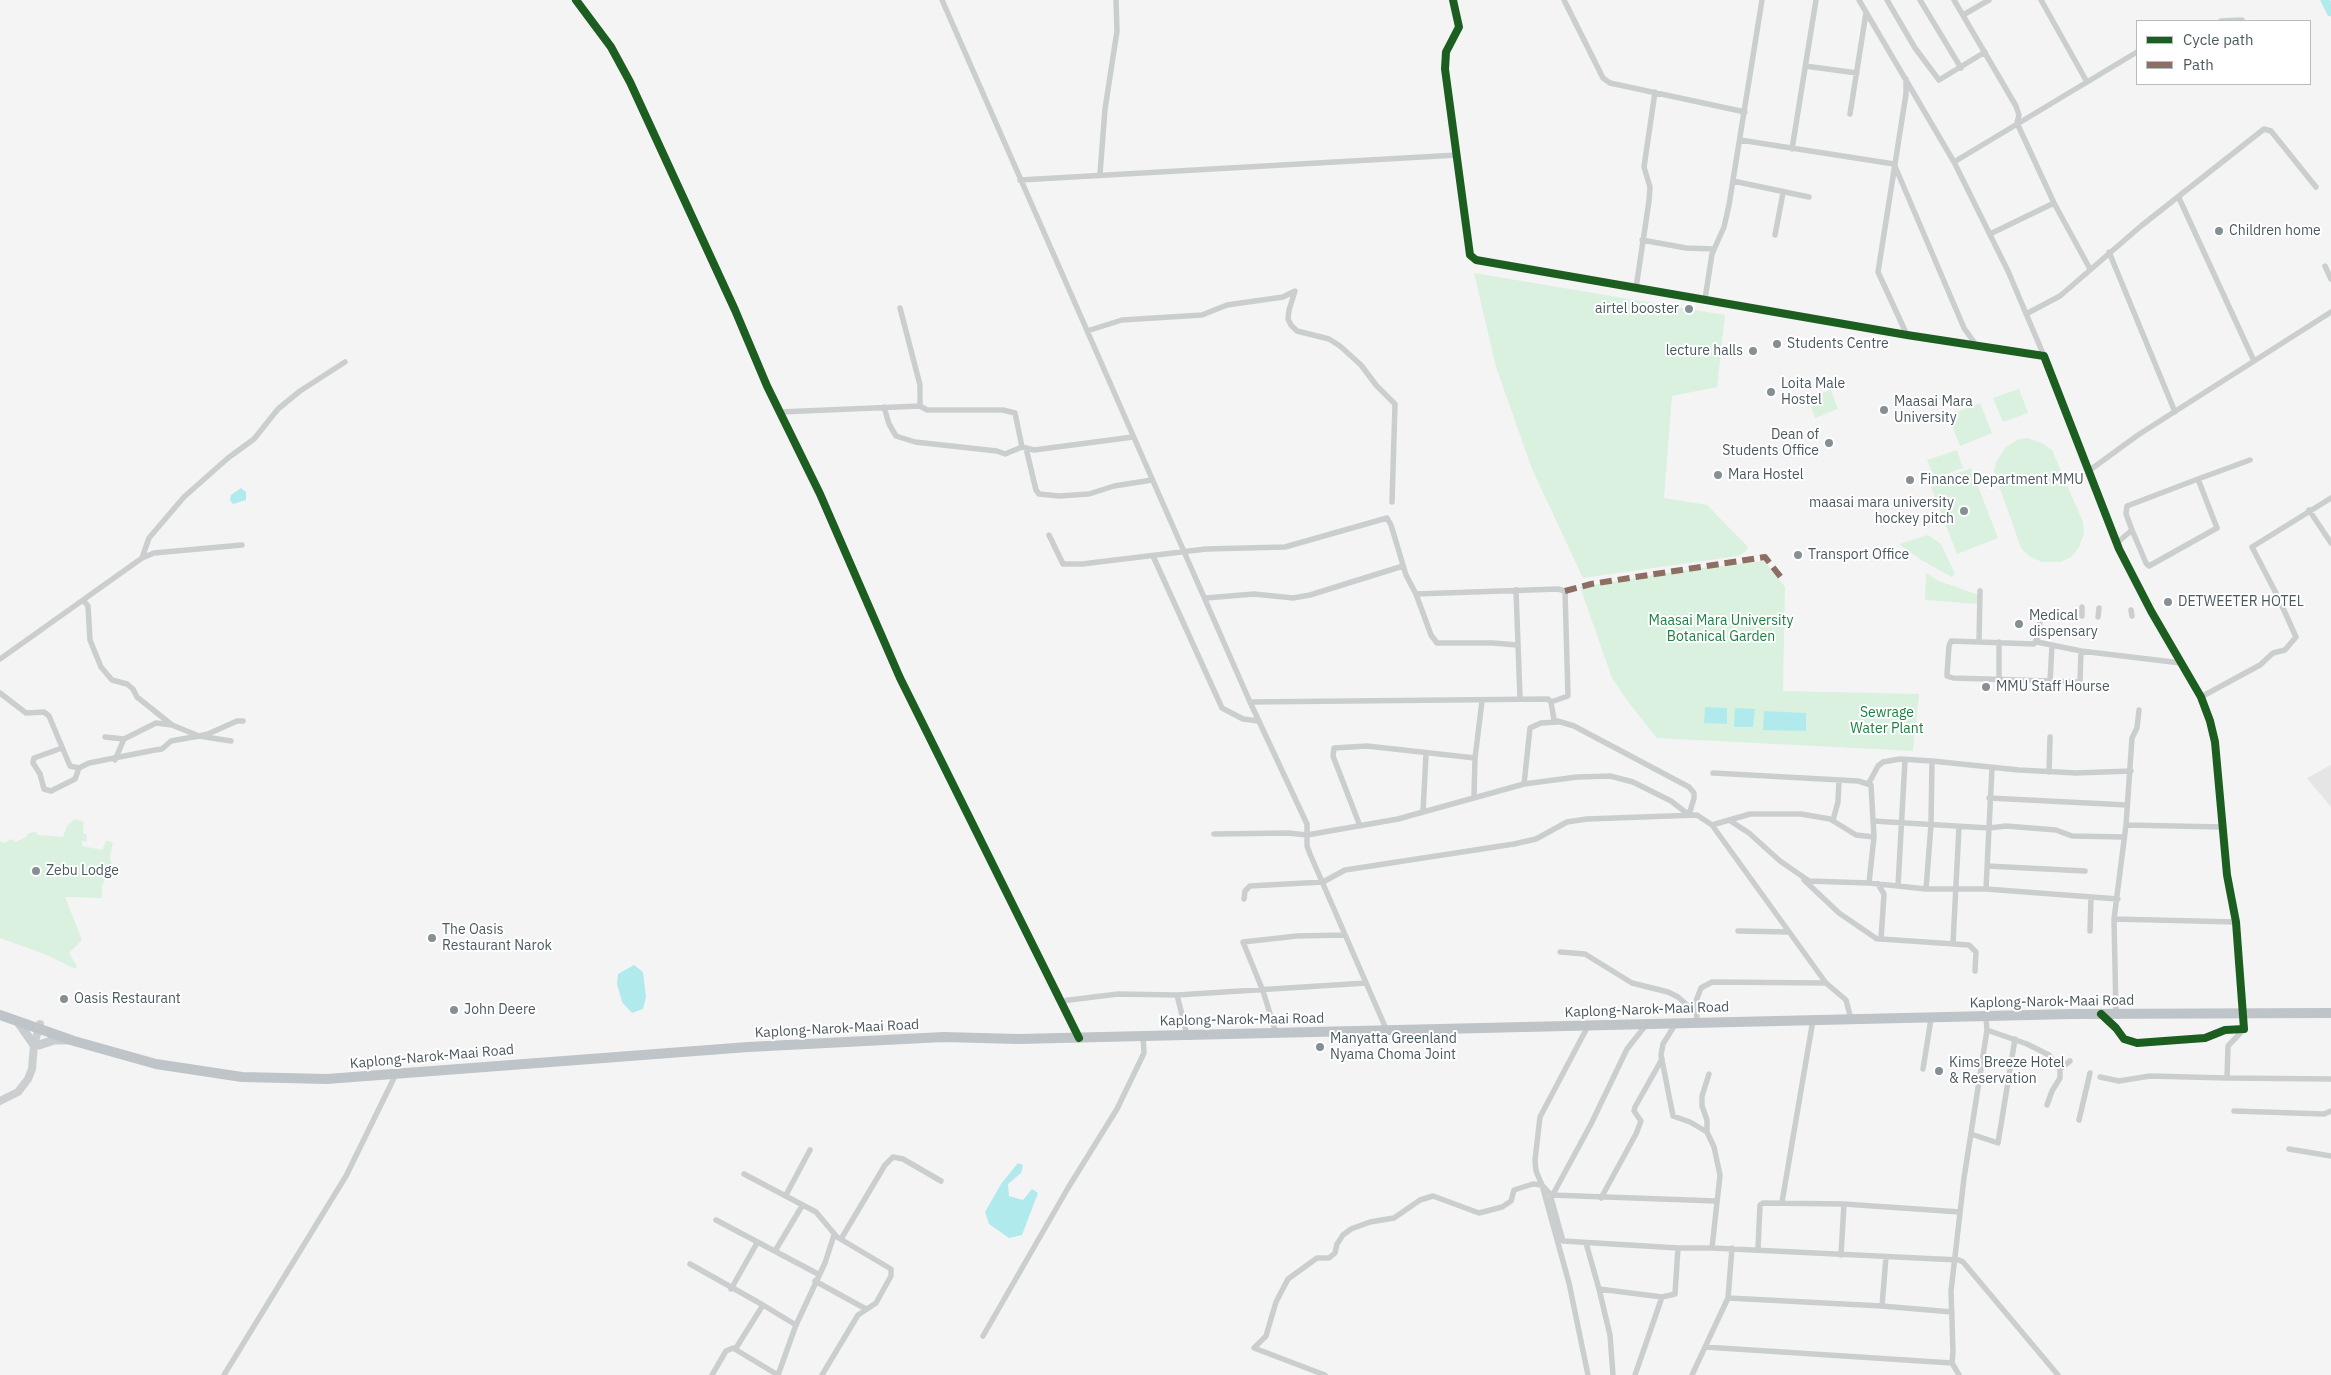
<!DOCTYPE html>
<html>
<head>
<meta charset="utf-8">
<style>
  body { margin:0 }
  #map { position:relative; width:2331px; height:1375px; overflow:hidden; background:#f4f4f4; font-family:"IBM Plex Sans",sans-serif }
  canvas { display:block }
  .legend { position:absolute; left:2136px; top:20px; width:175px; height:65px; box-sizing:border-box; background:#fff; border:1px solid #b7bdbf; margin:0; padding:6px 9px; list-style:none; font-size:15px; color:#4b5960 }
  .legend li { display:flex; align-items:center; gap:10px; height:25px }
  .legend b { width:25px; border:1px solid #b7bdbf }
</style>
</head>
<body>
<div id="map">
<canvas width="2331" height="1375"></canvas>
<ul class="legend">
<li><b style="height:6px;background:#1b5e20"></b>Cycle path</li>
<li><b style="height:6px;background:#8d6e63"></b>Path</li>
</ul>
</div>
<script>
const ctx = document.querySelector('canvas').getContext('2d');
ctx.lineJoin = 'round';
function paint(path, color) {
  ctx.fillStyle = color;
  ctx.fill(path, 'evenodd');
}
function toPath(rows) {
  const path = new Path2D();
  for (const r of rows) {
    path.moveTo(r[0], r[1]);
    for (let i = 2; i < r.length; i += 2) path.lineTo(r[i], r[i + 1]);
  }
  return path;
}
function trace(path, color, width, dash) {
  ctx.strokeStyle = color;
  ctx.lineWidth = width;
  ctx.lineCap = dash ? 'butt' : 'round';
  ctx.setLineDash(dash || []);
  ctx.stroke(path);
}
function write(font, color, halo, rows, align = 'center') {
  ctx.font = font + ' "IBM Plex Sans",sans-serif';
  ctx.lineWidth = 4;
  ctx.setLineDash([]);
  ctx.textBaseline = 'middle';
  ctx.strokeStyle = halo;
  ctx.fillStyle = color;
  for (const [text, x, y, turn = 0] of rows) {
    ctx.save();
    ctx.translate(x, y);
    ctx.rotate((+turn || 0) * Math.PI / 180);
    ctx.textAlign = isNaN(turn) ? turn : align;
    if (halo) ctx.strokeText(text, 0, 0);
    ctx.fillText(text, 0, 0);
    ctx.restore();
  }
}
const education = toPath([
  [2331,765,2331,807,2307,778]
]);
const green = toPath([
  [1474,273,1725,315,1717,387,1672,396,1664,498,1707,505,1748,547,1745,552,1738,556,1583,578,1532,469,1496,367],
  [2019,389,2028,413,2003,422,1993,398],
  [1831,390,1838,409,1815,418,1808,398],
  [1980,403,1992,433,1960,446,1948,415],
  [2027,438,2042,443,2052,450,2083,522,2084,534,2079,547,2071,557,2061,562,2042,562,2029,556,2021,548,1994,471,1996,462,2006,447,2019,439],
  [1957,450,1963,468,1934,478,1927,460],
  [1971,468,1998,538,1957,554,1930,484],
  [1928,535,1941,544,1955,574,1952,577,1921,560,1899,544],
  [1764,561,1785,587,1783,691,1919,694,1913,751,1657,738,1629,703,1612,678,1580,587,1685,570],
  [1926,573,1939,581,1979,595,1978,604,1925,600],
  [75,819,84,822,83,833,87,835,86,842,82,841,82,846,102,850,106,841,113,842,110,857,112,865,102,886,102,898,65,897,82,940,69,953,77,966,75,969,47,955,0,938,0,841,5,843,10,839,16,842,26,837,29,833,35,832,38,835,63,837,67,826]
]);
const water = toPath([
  [241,488,246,492,246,500,233,504,230,500,231,495],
  [1705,707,1727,708,1727,724,1704,723],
  [1735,708,1755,709,1753,727,1734,727],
  [1764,711,1806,713,1806,731,1763,730],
  [634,965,643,972,646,997,643,1009,632,1013,622,1002,617,984,618,974],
  [1018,1163,1023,1165,1021,1173,1008,1184,1009,1196,1023,1200,1032,1189,1038,1193,1022,1235,1009,1238,989,1224,985,1212,1001,1184]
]);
const river = toPath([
  [2325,0,2331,12]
]);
const street = toPath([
  [942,0,1250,702,1307,824,1307,846,1310,854,1387,1031],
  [1453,0,1459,27,1446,52,1445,69,1470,255,1476,260,1907,335,2044,356,2119,549,2151,611,2201,697,2210,721,2215,742,2227,875,2236,922,2244,1029,2225,1030,2205,1038,2137,1043,2124,1039,2116,1028,2101,1014],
  [1564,0,1603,78,1610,83,1745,112],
  [1859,0,1954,162,2008,271,2044,356],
  [1887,0,1915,48,1939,80,1985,52],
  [1920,0,1961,68],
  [1954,0,2016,106,2019,115,2017,123,2054,203,2090,269],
  [2041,0,2087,82],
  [1963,15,1989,0],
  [2221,21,2242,20],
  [1805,66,1857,73],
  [1906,79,1906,94,1878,272,1907,335],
  [1850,114,1866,13],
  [1740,140,1894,164,1964,328,1976,345],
  [1792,149,1816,0],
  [1954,162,2137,52],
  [1100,174,1105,109,1117,31,1116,0],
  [1020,180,1457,155],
  [1733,181,1809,197],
  [2179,198,2254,361],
  [1990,234,2054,203],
  [1775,235,1783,193],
  [1642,240,1686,248,1714,249],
  [2109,252,2175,412],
  [2325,266,2331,279],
  [1636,288,1649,201,1650,187,1644,167,1655,92],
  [1705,299,1712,254,1724,227,1729,205,1762,0],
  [900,308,920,385,920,406],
  [2026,314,2060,296,2141,226,2264,129,2271,131,2316,187],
  [1087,331,1122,320,1202,315,1227,305,1283,297,1295,291,1289,310,1288,319,1291,325,1297,331,1329,339,1340,346,1361,365,1376,385,1395,404,1392,502],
  [884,407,889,424,896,436,915,442,997,451,1005,454,1022,447],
  [780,412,920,406,927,410,1003,410,1015,413,1022,447,1034,450,1133,437],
  [1026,448,1036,490,1039,494,1059,496,1089,494,1114,486,1152,480],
  [2090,470,2138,435,2331,312],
  [2309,510,2331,543],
  [2132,530,2126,514,2127,506,2198,479],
  [1049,535,1063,564,1082,564,1206,549,1285,547,1387,518,1391,525,1406,575,1416,594,1431,635,1437,643,1493,643,1517,645],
  [2117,543,2132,530,2146,563,2149,566,2217,528,2198,479,2250,460],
  [1153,556,1222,708,1243,719,1258,721],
  [142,558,154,553,242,545],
  [1516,590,1520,698],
  [1416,594,1558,589,1565,591,1568,696,1551,702],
  [1206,598,1254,594,1293,598,1310,595,1403,566],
  [84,601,88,606,90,640,101,667,112,680,127,684,133,689,137,697,172,725],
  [2131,610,2132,616],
  [2041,614,2038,637,2034,644,1951,641,1949,646,1947,674,1947,676,1953,678,2050,681],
  [2082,616,2082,607],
  [2098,617,2099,608],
  [1979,641,1980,591],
  [2037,642,2081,651,2080,682,2050,681,2052,646],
  [2081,651,2181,663],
  [0,659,142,558,149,538,184,497,228,458,254,439,278,409,300,391,345,362],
  [1999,679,1999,642],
  [0,693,26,713,44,712,49,716,70,766,79,768],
  [2201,697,2260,665,2273,653,2285,650,2296,637,2278,597,2252,547,2331,498],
  [105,737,124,739],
  [62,748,34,758,33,763,40,774,44,789,51,791,75,779,79,768,89,763,155,750,162,749,171,741,199,736,231,741],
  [115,760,124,739,156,723,172,725,199,736,208,734,237,721,243,721],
  [2049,772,2050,737],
  [1713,773,1858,781,1871,785,1874,837,1869,883],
  [1869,783,1878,766,1883,762,1900,759,1932,761],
  [1524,784,1530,728,1541,723,1557,722],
  [1474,797,1475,758,1482,701],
  [1989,798,2127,805],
  [1423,812,1426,754],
  [1729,820,1749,833,1780,861,1809,881,1869,883,1926,889,1986,889,2118,899],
  [1833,820,1838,802,1839,780],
  [1873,821,1989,828,2006,826,2056,830,2072,836,2124,837],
  [1712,825,1750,814,1801,814,1830,819,1856,835,1874,837],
  [2126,825,2223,827],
  [1360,826,1333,756,1334,748,1367,746,1475,758],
  [1214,834,1288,833,1307,835,1398,819,1524,784,1577,777,1610,776,1633,782,1671,801,1689,815,1694,798,1694,793,1689,787,1574,726,1554,720,1551,702,1548,699,1250,702],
  [1987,866,2085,871],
  [1804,880,1839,913,1877,939,1881,939],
  [1878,884,1884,894,1881,939,1969,945,1976,952,1975,971],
  [1898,886,1905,760],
  [1926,889,1931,825,1932,761,2019,770,2076,773,2131,771],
  [1986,889,1992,768],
  [1244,899,1245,891,1250,886,1323,882,1345,870,1514,844,1536,839,1567,822,1587,819,1697,815,1712,825,1826,983,1846,1000,1851,1019],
  [2114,919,2236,922],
  [1738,931,1789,932],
  [2090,931,2091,897],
  [1953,943,1959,827],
  [1560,952,1585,954,1632,983,1668,992,1678,997,1688,1006,1695,1006],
  [1177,995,1187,1035],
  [1061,1001,1118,994,1177,995,1366,983],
  [2116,1014,2114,919,2126,825,2132,738,2137,728,2139,710],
  [1697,1022,1696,1001,1701,988,1712,982,1826,983],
  [1676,1023,1663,1044,1661,1055,1673,1116,1690,1122,1707,1132],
  [1588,1026,1540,1117,1535,1160,1536,1171,1542,1185,1551,1195,1716,1201],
  [1987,1030,2027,1044,2049,1055,2060,1069],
  [1276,1033,1263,991,1243,942,1297,936,1344,935],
  [1923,1069,1931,1019],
  [1709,1074,1702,1096,1702,1106,1707,1120,1707,1132,1714,1147,1720,1175,1712,1248,1959,1260,1963,1262,2058,1375],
  [2100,1077,2119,1081,2150,1076,2227,1078,2228,1046,2244,1029],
  [2227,1078,2331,1079],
  [2047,1105,2052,1091,2060,1078,2060,1069,2070,1061],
  [2234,1111,2324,1114,2331,1111],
  [2079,1120,2090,1073],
  [1971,1134,1998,1143,2015,1039],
  [2289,1149,2331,1156],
  [744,1174,816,1212,837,1237,891,1269,891,1276,876,1303,858,1315,822,1375],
  [786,1195,810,1150],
  [1601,1198,1636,1134,1641,1121,1634,1111,1635,1107,1662,1059],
  [1782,1202,1813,1020],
  [716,1220,818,1274],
  [841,1239,885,1165,893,1157,903,1159,941,1181],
  [1586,1243,1599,1289,1662,1297,1675,1294,1678,1248,1563,1241,1551,1198,1591,1124,1627,1049,1646,1025],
  [1678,1248,1712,1248],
  [1758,1249,1760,1205,1763,1203,1844,1204,1960,1212],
  [775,1251,802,1206],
  [1841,1255,1844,1204],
  [690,1264,763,1305,736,1348],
  [815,1281,866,1309],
  [731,1289,757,1243],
  [1599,1289,1610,1335,1613,1375],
  [1728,1298,1882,1306,1952,1312],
  [763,1305,796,1325],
  [1882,1306,1886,1257],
  [983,1336,1068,1188,1117,1109,1144,1053,1143,1036],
  [1705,1347,1952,1363],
  [224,1375,346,1176,396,1074],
  [712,1375,726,1351,733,1348,778,1375],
  [778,1375,796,1325,825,1263,834,1235],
  [1325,1375,1254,1348,1266,1336,1276,1302,1288,1279,1317,1258,1329,1258,1335,1253,1337,1244,1343,1235,1351,1229,1370,1222,1394,1218,1420,1200,1433,1196,1479,1213,1502,1207,1511,1201,1514,1190,1533,1184,1542,1185,1569,1283,1588,1375],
  [1635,1375,1662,1297],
  [1692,1375,1728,1298,1732,1248],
  [1959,1375,1952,1363,1953,1352,1951,1291,1964,1178,1987,1030,1986,1018]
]);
const secondary = toPath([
  [576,0,611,47,630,82,735,310,767,386,820,494,900,678,1079,1038],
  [0,1101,18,1092,28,1079,32,1069,34,1045,40,1024]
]);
const primary = toPath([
  [18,1022,34,1045],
  [39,1045,54,1040,69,1040]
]);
const highway = toPath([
  [0,1015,74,1041,156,1064,242,1077,327,1079,748,1047,944,1037,1018,1039,2072,1014,2331,1013]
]);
const quiet = toPath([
  [1565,591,1591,584,1765,557,1783,580]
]);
const cycleway = toPath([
  [576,0,611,47,630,82,735,310,767,386,820,494,900,678,1079,1038],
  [1453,0,1459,27,1446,52,1445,69,1470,255,1476,260,1907,335,2044,356,2119,549,2151,611,2201,697,2210,721,2215,742,2227,875,2236,922,2244,1029,2225,1030,2205,1038,2137,1043,2124,1039,2116,1028,2101,1014]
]);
const markers = [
  [2219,231,5,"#868f94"],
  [1689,309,5,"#868f94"],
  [1777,344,5,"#868f94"],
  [1753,351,5,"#868f94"],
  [1771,392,5,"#868f94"],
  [1884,410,5,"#868f94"],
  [1829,443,5,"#868f94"],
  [1718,475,5,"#868f94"],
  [1910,480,5,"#868f94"],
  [1964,511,5,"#868f94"],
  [1798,555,5,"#868f94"],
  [2168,602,5,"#868f94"],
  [2019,624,5,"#868f94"],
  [1986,687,5,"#868f94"],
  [36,871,5,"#868f94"],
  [432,938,5,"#868f94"],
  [64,999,5,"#868f94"],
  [454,1010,5,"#868f94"],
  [1320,1047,5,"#868f94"],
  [1939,1071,5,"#868f94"]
];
const poiNames = [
  ["Children home",2229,231],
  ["airtel booster",1679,309,"right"],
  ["Students Centre",1787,344],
  ["lecture halls",1743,351,"right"],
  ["Loita Male",1781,384],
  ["Hostel",1781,400],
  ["Maasai Mara",1894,402],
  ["University",1894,418],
  ["Dean of",1819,435,"right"],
  ["Students Office",1819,451,"right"],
  ["Mara Hostel",1728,475],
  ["Finance Department MMU",1920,480],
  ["maasai mara university",1954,503,"right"],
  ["hockey pitch",1954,519,"right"],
  ["Transport Office",1808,555],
  ["DETWEETER HOTEL",2178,602],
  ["Medical",2029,616],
  ["dispensary",2029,632],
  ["MMU Staff Hourse",1996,687],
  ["Zebu Lodge",46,871],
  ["The Oasis",442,930],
  ["Restaurant Narok",442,946],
  ["Oasis Restaurant",74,999],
  ["John Deere",464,1010],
  ["Manyatta Greenland",1330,1039],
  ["Nyama Choma Joint",1330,1055],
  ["Kims Breeze Hotel",1949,1063],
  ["& Reservation",1949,1079]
];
const parkNames = [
  ["Maasai Mara University",1721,621],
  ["Botanical Garden",1721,637],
  ["Sewrage",1887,713],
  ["Water Plant",1887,729]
];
const streetNames = [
  ["Kaplong-Narok-Maai Road",2052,1002,-1],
  ["Kaplong-Narok-Maai Road",1647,1010,-2],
  ["Kaplong-Narok-Maai Road",1242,1020,-1],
  ["Kaplong-Narok-Maai Road",837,1029,-3],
  ["Kaplong-Narok-Maai Road",432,1057,-5]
];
paint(education, '#e6e5e6');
paint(green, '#daf1df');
paint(water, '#b1eaed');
trace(river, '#b1eaed', 9);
trace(street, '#cbcecf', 5.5);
trace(secondary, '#cccfd0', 8);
trace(primary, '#c9cdcf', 9);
trace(highway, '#bec4c7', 10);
trace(quiet, '#8d6e63', 6, [12, 6]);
trace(cycleway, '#1b5e20', 8);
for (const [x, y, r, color] of markers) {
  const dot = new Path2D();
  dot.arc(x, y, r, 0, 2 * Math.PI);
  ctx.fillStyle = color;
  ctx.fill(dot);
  trace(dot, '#fff', 2);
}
write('14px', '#4b5960', '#fff', poiNames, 'left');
write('14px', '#1c813f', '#fff', parkNames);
write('14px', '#4b5960', '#fff', streetNames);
</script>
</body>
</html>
